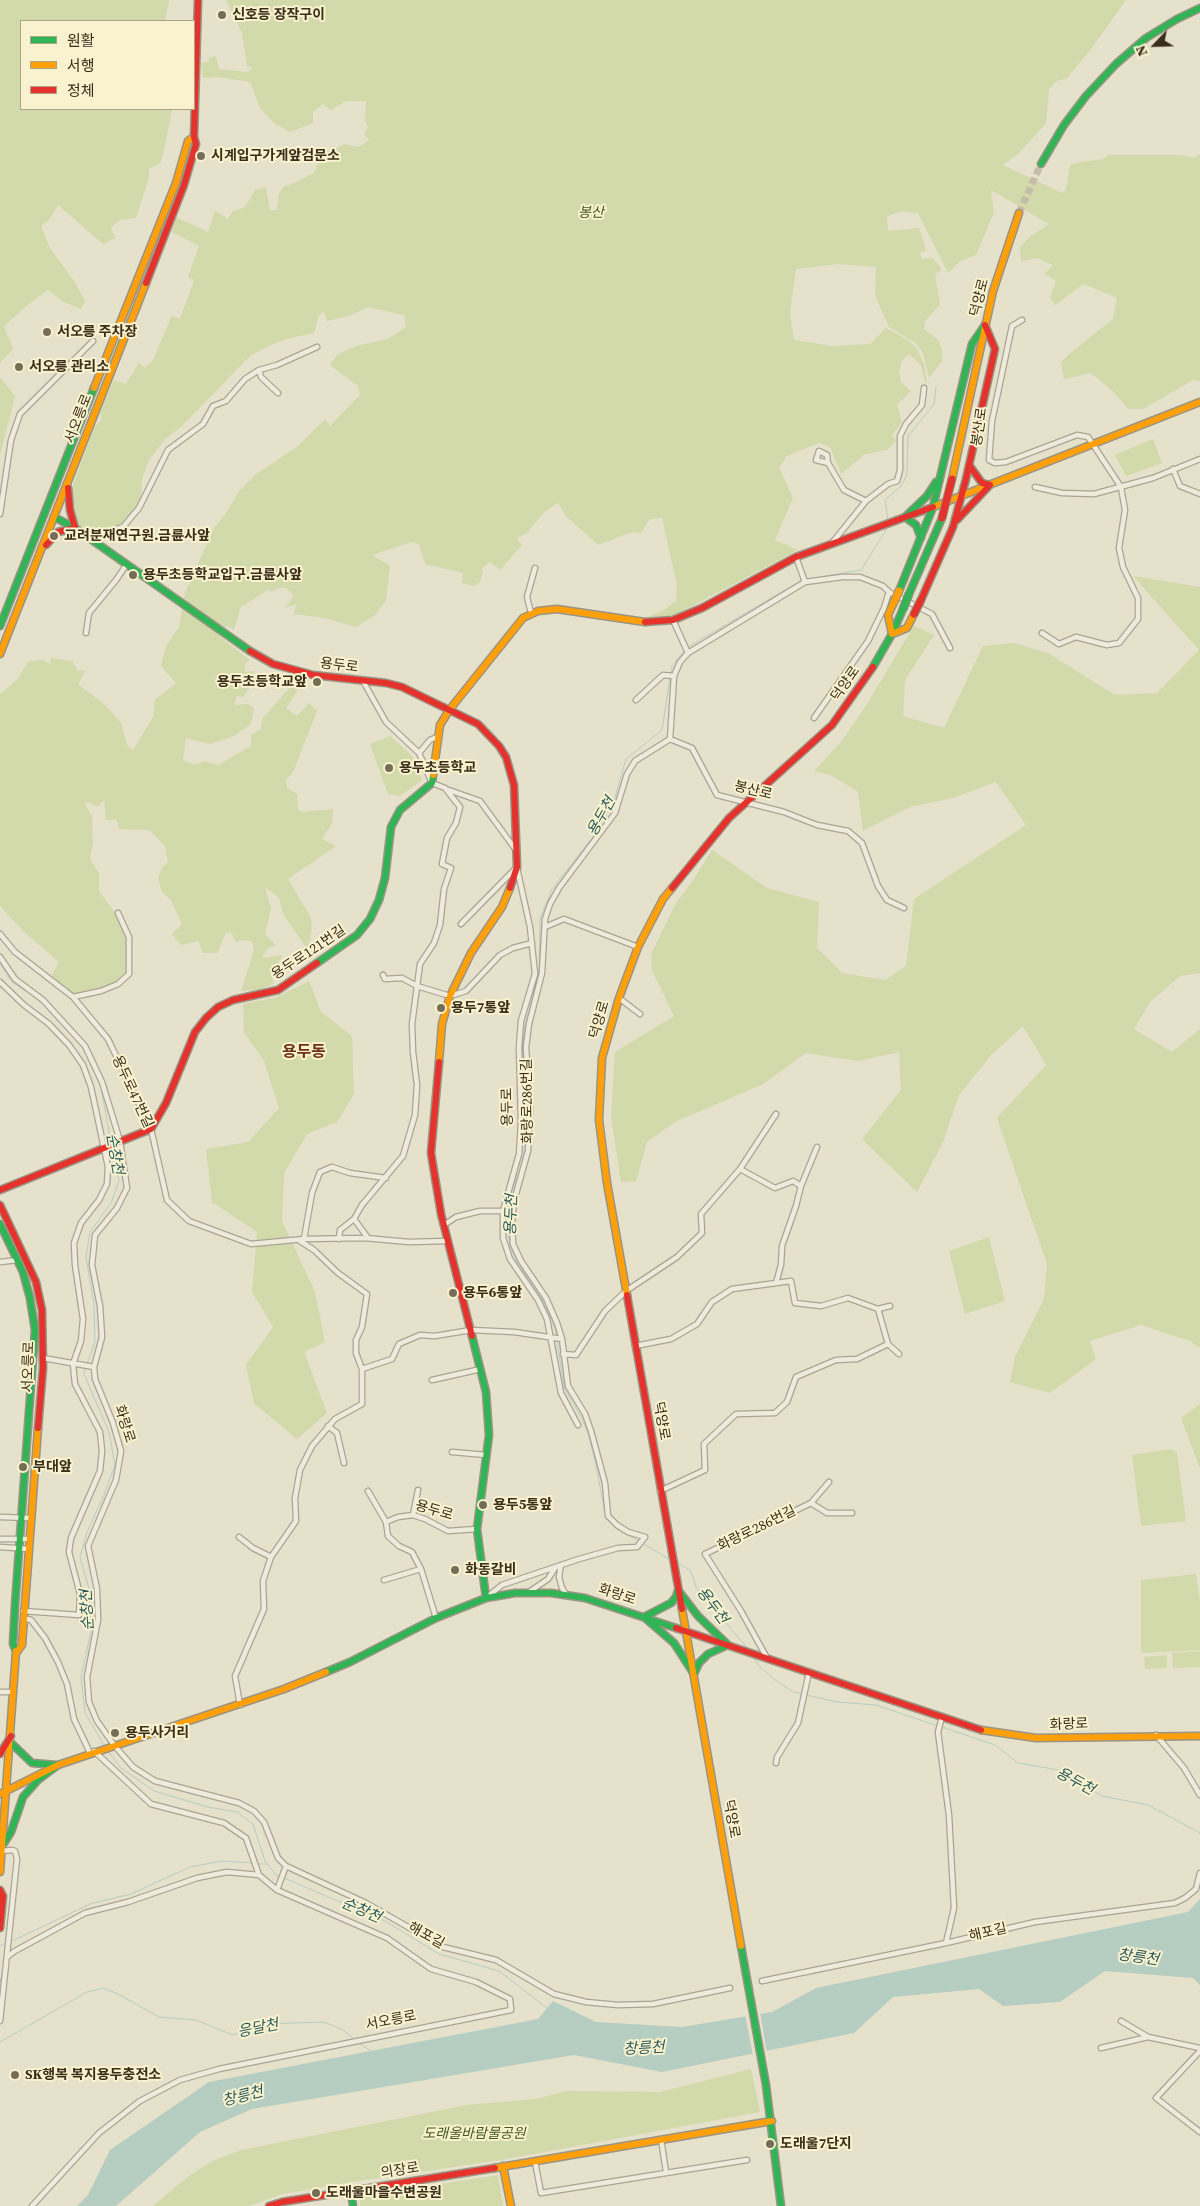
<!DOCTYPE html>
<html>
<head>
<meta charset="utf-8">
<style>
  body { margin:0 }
  #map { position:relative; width:1200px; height:2206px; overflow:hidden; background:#e6e1ca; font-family:"Source Serif 4","Noto Sans KR",serif }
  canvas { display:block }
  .legend { position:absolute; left:20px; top:20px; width:175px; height:90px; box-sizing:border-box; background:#f9f2ce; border:1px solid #ada486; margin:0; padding:6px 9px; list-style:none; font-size:15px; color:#3a2e1b }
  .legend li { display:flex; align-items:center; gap:10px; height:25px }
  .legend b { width:25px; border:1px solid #ada486 }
  .north { position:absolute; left:1130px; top:20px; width:50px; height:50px; -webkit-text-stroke:4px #f9f2ce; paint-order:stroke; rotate:246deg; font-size:14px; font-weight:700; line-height:20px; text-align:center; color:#3a2e1b }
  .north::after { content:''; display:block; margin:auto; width:18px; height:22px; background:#3a2e1b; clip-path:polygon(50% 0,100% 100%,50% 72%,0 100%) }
</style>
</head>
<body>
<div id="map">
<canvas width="1200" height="2206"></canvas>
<ul class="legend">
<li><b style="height:6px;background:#30b455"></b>원활</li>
<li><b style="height:6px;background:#ff9f0a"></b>서행</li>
<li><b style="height:6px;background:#e5322d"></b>정체</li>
</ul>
<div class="north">N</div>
</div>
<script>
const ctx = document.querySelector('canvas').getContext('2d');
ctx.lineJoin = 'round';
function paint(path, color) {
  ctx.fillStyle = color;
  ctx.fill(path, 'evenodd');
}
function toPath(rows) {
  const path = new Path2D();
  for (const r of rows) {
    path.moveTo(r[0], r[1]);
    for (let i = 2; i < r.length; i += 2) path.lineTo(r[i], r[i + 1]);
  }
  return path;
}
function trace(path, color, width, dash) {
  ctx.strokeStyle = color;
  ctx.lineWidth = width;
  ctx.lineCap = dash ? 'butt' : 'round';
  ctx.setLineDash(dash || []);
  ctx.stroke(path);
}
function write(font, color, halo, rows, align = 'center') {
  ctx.font = font + ' "Source Serif 4","Noto Sans KR",serif';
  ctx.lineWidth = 4;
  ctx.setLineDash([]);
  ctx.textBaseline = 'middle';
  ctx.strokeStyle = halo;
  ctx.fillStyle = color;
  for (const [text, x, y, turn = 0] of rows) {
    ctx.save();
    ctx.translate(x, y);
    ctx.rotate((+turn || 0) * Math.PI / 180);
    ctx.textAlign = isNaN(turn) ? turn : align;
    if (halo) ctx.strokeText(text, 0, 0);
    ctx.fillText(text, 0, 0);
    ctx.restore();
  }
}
const green = toPath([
  [0,0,169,0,165,21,21,21,21,109,172,109,163,155,160,163,149,169,149,177,136,218,120,220,111,228,115,238,103,244,58,205,49,220,41,226,50,248,76,284,85,301,81,309,62,301,48,290,30,303,4,326,13,349,0,363],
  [226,0,1126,0,1091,49,1067,78,1057,81,1049,89,1046,123,1019,153,1003,165,1062,193,1066,189,1070,165,1081,162,1103,159,1108,155,1182,155,1194,158,1200,154,1200,381,1193,380,1143,409,1128,409,1113,391,1091,373,1064,379,1061,363,1068,355,1113,319,1117,298,1084,284,1055,305,1050,298,1056,281,1044,274,1053,265,1037,258,1021,261,1020,247,1031,236,1049,224,991,190,994,212,976,255,960,261,948,273,918,213,902,211,887,216,888,231,919,228,926,250,920,253,922,259,933,258,942,270,935,274,940,304,925,321,924,329,938,340,942,350,942,361,929,378,923,353,917,344,889,327,875,295,876,267,838,264,796,269,790,313,794,340,832,346,870,344,886,328,908,340,917,349,924,364,927,381,925,383,921,365,909,354,902,361,899,371,901,382,911,391,897,405,902,422,892,435,896,441,887,450,865,454,841,474,830,447,819,443,787,456,779,467,793,498,775,540,798,550,677,614,660,620,640,620,664,610,676,601,677,585,662,518,650,519,641,533,632,532,598,545,566,516,558,503,544,512,527,533,517,538,522,545,500,570,490,562,482,568,483,572,480,582,474,586,462,583,463,573,425,564,419,544,412,542,372,555,390,566,386,600,375,615,356,627,324,618,294,614,296,604,285,608,294,596,286,588,279,588,271,592,269,589,241,607,234,629,226,626,219,636,250,660,245,663,245,672,254,671,253,683,243,697,237,696,234,705,248,704,254,708,251,724,234,736,210,744,186,738,183,760,195,765,204,761,218,765,251,746,251,735,260,730,263,718,294,683,303,682,286,708,297,716,309,703,317,711,293,772,286,780,287,788,297,794,298,810,302,812,333,809,332,823,322,839,336,846,288,879,311,918,312,928,308,950,283,914,279,898,265,887,271,909,265,934,276,945,268,948,262,958,283,955,271,975,274,984,258,990,241,991,254,950,252,941,242,940,236,942,231,932,226,933,217,953,203,953,198,941,181,945,172,934,182,924,171,900,162,892,158,878,163,866,168,863,165,846,149,830,119,829,116,819,106,820,104,800,98,807,88,802,85,804,92,817,93,844,90,859,99,873,99,891,116,914,127,938,127,973,117,983,101,989,74,995,51,977,59,962,24,932,0,906,0,694,17,680,29,661,44,660,50,665,51,658,72,661,78,671,86,670,78,684,105,705,121,723,128,747,133,750,153,717,155,700,176,683,161,666,166,646,179,627,185,593,214,528,226,513,240,490,255,475,298,446,325,419,330,426,360,395,358,386,330,365,337,355,356,346,388,339,406,327,404,315,368,307,349,316,327,321,324,312,319,315,314,333,286,339,264,348,250,356,181,427,165,439,149,460,142,479,141,499,137,507,121,526,96,534,90,535,76,524,75,506,71,502,71,491,94,427,102,420,100,413,114,380,126,384,139,363,145,368,153,360,172,316,180,319,194,280,188,277,199,246,164,228,169,214,208,232,215,211,228,219,232,212,245,207,255,190,266,188,270,210,277,210,279,194,284,186,290,185,314,173,323,151,332,151,344,144,359,147,369,140,364,134,368,127,365,120,366,101,346,101,331,110,323,104,313,112,313,123,290,132,274,123,260,108,250,82,218,77,203,78,201,63,209,62,209,58,216,56,219,69,248,72,253,68,247,66,242,33],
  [0,377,15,396,0,455],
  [1153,439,1162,463,1126,476,1115,455],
  [1133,576,1200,587,1200,973,1180,976,1150,1002,1134,1029,1172,1052,1200,1029,1200,1348,1190,1341,1141,1325,1090,1341,1096,1359,1050,1393,1010,1382,1015,1357,1044,1299,1047,1264,997,1118,1046,1065,1023,1026,992,1054,959,1095,943,1142,917,1192,862,1139,901,1090,899,1052,858,1061,806,1053,763,1084,675,1122,647,1142,636,1181,621,1182,611,1117,615,1052,674,1016,652,970,651,954,676,903,692,882,712,850,767,888,819,902,817,948,842,973,885,980,906,966,914,899,1026,825,996,782,953,798,910,807,863,831,858,792,831,775,814,771,841,742,867,704,914,626,934,635,905,680,903,716,944,728,983,646,1014,643,1048,653,1115,695,1157,693,1199,650],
  [390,736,412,756,422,780,400,796,388,794,370,744],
  [309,981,321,1012,352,1036,354,1094,337,1122,307,1134,284,1173,282,1221,315,1292,325,1342,304,1352,327,1413,297,1439,254,1403,246,1365,273,1327,252,1292,257,1232,212,1202,206,1149,248,1142,279,1108,264,1061,244,1032,243,1004,277,997],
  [989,1237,1005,1301,965,1314,949,1251],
  [1200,1404,1200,1468,1181,1418],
  [1172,1449,1177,1453,1186,1521,1141,1526,1132,1455],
  [1196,1574,1200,1602,1200,1650,1141,1653,1141,1580],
  [1200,1651,1200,1667,1173,1668,1172,1653],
  [1167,1655,1167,1668,1145,1669,1144,1657],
  [751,2069,760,2112,501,2160,352,2182,282,2194,249,2206,153,2206,190,2175,213,2161,241,2150,467,2105,536,2099,566,2091,660,2092],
  [498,2175,503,2206,360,2206,359,2197]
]);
const water = toPath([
  [1200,1899,1200,1985,1193,1978,1105,1971,1060,2002,1003,2006,979,1989,893,1997,854,2033,662,2072,574,2055,252,2109,200,2132,116,2206,77,2206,88,2195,110,2150,209,2082,538,2019,553,2001,596,2022,682,2027,772,2012,816,1988,1188,1912]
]);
const pier = toPath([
  [760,2012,767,2053,753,2056,745,2014]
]);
const stream = toPath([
  [888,520,885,500,901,486,907,475,908,436,934,404,936,387],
  [688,647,802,580,861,570,886,530,887,526],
  [671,674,672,666,685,650],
  [0,964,12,982,37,998],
  [83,1047,93,1068],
  [101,1087,111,1143],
  [557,1337,555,1329,542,1299,517,1262,511,1249,508,1235,512,1189,522,1165,525,1145,526,1114,522,1048,525,1025,539,973,540,919,552,889,593,837,614,801,626,759,662,730,670,678],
  [557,1341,564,1387,582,1419,588,1433,596,1465,606,1518,618,1530,639,1541],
  [87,1364,95,1342,94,1304,86,1257,90,1232,111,1203,119,1181,112,1146],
  [86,1367,84,1374,109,1432,115,1465,104,1495,87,1532,80,1557,90,1592,91,1631,81,1677,85,1713,104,1745],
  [642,1543,669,1559],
  [677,1563,691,1571,696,1587,748,1649],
  [753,1657,759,1666,779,1683,794,1692,802,1694],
  [806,1695,837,1702,876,1705,938,1726],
  [942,1727,995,1745,1018,1763,1059,1770,1102,1796,1148,1805,1200,1833],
  [108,1751,121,1768,154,1791,208,1807,237,1812,253,1824,265,1861,276,1875,280,1877],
  [257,1864,267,1864],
  [284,1878,385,1921,439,1954,499,1971,547,2008],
  [10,1942,90,1904,131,1894,190,1867,222,1861,253,1863],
  [0,1946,6,1943],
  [0,2042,87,1992,103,1988,118,1994,159,2017,196,2020,233,2035,265,2024,324,2022,343,2030,354,2039],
  [359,2043,372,2052]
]);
const streetTunnel = toPath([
  [0,1980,1,1980]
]);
const primaryTunnel = toPath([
  [1019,213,1041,164]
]);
const street = toPath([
  [1022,320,1012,326,992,421,989,460,995,463,1006,462,1077,435,1088,437,1121,487,1125,510,1119,548,1123,567,1138,598,1138,619,1119,643,1107,645,1076,637,1059,644,1042,633],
  [259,370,261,377,278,393],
  [828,463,816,460,819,451,827,455,828,463,844,490,866,501],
  [1173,469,1180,486,1200,494],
  [1035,487,1062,493,1094,494,1153,478,1200,459],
  [0,514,11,440,20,414,93,341],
  [90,538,123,527,139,508,168,450,203,424,213,406,226,401,245,379,259,370,277,365,317,347],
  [832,543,866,501,888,484,897,481,900,470,900,436,906,424,922,405,924,388],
  [796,557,805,582],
  [532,613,530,609,527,597,535,568],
  [673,620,688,653],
  [86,633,89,613,116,580,127,564],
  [363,681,386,722,419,753,432,783,445,788,460,807,456,823,447,838,442,864,451,868,444,889,440,925,434,943,420,964,412,1024,413,1052,417,1085,415,1115,403,1156,362,1205,354,1219,368,1238],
  [636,700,663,675,674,676],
  [814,718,868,641,884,608,889,592],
  [670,739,674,676,680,662,688,653,805,582,842,577,860,577,883,586,889,592,932,614,950,648],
  [670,739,692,748,717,795,784,812,817,825,848,831,862,843,878,886,887,900,904,908],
  [419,753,430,740,437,737],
  [446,789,480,801,516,850],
  [517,868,530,927,535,974,521,1021,519,1047,521,1122,519,1154,503,1211,503,1238,510,1259,538,1300,547,1319,561,1393,578,1425],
  [461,924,516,868],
  [545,927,564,919,638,947],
  [0,934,15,952,73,997,108,1039,151,1129,167,1200,189,1221,251,1244,304,1239,365,1238,409,1242,448,1241],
  [0,957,15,979,43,1000,85,1046,102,1082,120,1141,127,1188,117,1208,95,1235,92,1265,100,1306,102,1337,94,1367,95,1379,113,1423,121,1451,116,1480,88,1546,97,1589,98,1620,87,1677,89,1702,97,1721,114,1745,133,1767,155,1781,239,1803,254,1811,264,1822,278,1858,286,1866,366,1903,443,1947,496,1960,554,1994,586,2002,618,2005,653,2004,730,1988],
  [383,975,385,979,402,978,417,986,450,996,466,991,500,955,513,948,532,943],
  [0,982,24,1005,49,1024,69,1045,83,1065,91,1087,108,1167,107,1184,99,1200,81,1223,74,1243,75,1265,83,1319,81,1341,73,1364,75,1384,100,1432,102,1451,100,1471,71,1538,69,1552,80,1594,79,1615,23,1611],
  [73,997,101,991,118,984,129,974,129,937,118,913],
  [619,998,640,1014],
  [740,1169,775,1188,793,1181,801,1186],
  [444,1225,456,1217,480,1211,503,1211],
  [304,1239,312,1193,320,1172,332,1167,350,1173,386,1178],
  [339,1239,340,1230,354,1219],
  [300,1241,314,1250,338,1273,367,1294,362,1327,356,1340,356,1353,362,1369],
  [0,1262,18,1260],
  [776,1283,781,1265,782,1246,796,1206,801,1186,817,1147],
  [878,1309,890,1306],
  [888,1344,899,1354],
  [635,1346,671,1339,697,1324,712,1302,732,1289,791,1281,795,1303,821,1306,848,1298,878,1309,888,1344,857,1359,836,1360,796,1377,787,1402,775,1413,736,1414,704,1444,705,1470,660,1491],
  [563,1354,576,1355,605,1311,626,1291,677,1257,702,1233,701,1214,740,1169,776,1114],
  [43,1358,94,1367],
  [432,1380,481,1369],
  [328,1426,337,1433,344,1463],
  [452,1452,486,1455],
  [368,1491,386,1522,388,1536,399,1546,412,1552,421,1569,436,1618],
  [811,1503,827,1513,852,1513],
  [413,1515,418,1490],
  [0,1517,31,1518],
  [386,1522,398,1517,413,1515,425,1519,448,1531,477,1529],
  [239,1537,253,1548,271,1557],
  [0,1539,30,1539],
  [0,1547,29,1549],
  [561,1565,559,1577,562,1588,567,1596],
  [384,1580,421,1569],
  [529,1592,548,1579,555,1568],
  [487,1597,502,1585,579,1559,618,1548,637,1547,645,1537,628,1532,617,1525,608,1516,605,1483,591,1431,585,1414,568,1386,562,1339,557,1323,546,1298,521,1261,513,1244,512,1224,514,1201,528,1151,530,1110,526,1047,529,1024,542,973,545,919,550,904,559,888,615,813,627,774,635,761,670,739],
  [23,1618,31,1620,45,1638,58,1662,67,1684,74,1719,90,1753],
  [767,1658,741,1611,705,1554,811,1503,829,1482],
  [0,1692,14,1692],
  [240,1705,235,1676,264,1609,263,1581,271,1557,296,1521,295,1498,300,1470,312,1446,335,1419,362,1404,362,1369,392,1359,399,1344,420,1335,435,1336,471,1330,514,1332,562,1339],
  [942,1717,938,1732,949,1815,954,1908,946,1943],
  [1156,1735,1184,1768,1200,1795],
  [776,1763,777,1757,798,1723,809,1672],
  [277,1890,286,1866],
  [7,1957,15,1951,85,1913,128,1902,197,1878,227,1872,259,1875],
  [762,1981,946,1943,1035,1922,1175,1903,1185,1898,1196,1889,1200,1873],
  [0,2021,17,1859,15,1851,12,1850,1,1851],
  [1121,2021,1148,2037],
  [1101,2048,1148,2037,1200,2048],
  [1200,2051,1156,2098,1200,2132],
  [661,2139,666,2172],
  [535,2162,541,2193,747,2160],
  [32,2206,99,2133,140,2101,180,2080,219,2069,511,2010,510,1999,476,1982,431,1969,387,1938,277,1890,259,1875,246,1838,224,1823,151,1804,94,1751]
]);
const fast = toPath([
  [1041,164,1064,125,1086,96,1116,64,1146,38,1177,19,1200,8],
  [54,517,75,528,250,651],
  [921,538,916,525,905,517,927,496,936,482],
  [899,591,933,507,972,344,985,325],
  [909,594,942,518],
  [0,626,94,388],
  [873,667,892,634,903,609],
  [317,963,357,935,370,919,379,900,385,878,391,827,400,810,432,783,433,775],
  [0,1224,23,1272,30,1298,35,1330,15,1605,13,1644,16,1651],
  [472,1336,486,1392,489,1435,477,1529,486,1598],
  [678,1590,698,1616,728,1645,708,1654,699,1663,694,1674,674,1643,644,1617,671,1603,676,1597,678,1590],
  [326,1672,350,1662,436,1618,486,1598,515,1593,551,1593,585,1598,676,1628],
  [11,1743,32,1763,57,1765],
  [4,1843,11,1832,23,1797,38,1780,58,1765],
  [741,1946,766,2085,781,2206],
  [351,2191,353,2206]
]);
const slow = toPath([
  [94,388,176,183,188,141,194,137],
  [952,479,993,291,1019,213],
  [933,507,1200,402],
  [894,602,888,615,892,634,907,628,914,614],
  [0,654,146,283],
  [433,775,440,725,450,709,523,618,538,611,557,609,645,622],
  [439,1062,442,1024,450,996,471,953,502,907,510,888],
  [627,1295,607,1183,599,1120,602,1058,619,998,638,947,663,899,672,888],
  [682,1609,741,1946],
  [17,1652,22,1645,38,1428],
  [981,1730,1036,1738,1200,1736],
  [0,1794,58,1765,284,1689,326,1672],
  [0,1872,16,1651],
  [503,2166,511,2206],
  [495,2168,772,2121]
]);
const jam = toPath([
  [146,283,184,185,196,144,194,137,198,0],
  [957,520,990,485,982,483,969,465],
  [46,545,58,532,75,528,70,510,68,488],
  [921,600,953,527,966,479,995,349,985,325],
  [645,622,673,620,702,608,796,557,933,507],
  [250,651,273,664,313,675,386,683,402,687,478,724,499,746,506,757,514,785,517,867,510,888],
  [672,888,729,818,832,725,873,667],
  [439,1062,431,1153,441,1214,472,1336],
  [0,1190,151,1129,166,1103,195,1032,206,1018,218,1007,233,1000,278,990,317,963],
  [0,1205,36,1282,42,1310,43,1368,38,1428],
  [627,1295,682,1609],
  [676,1628,981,1730],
  [0,1754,11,1736],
  [0,1890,3,1896,0,1928],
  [269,2206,282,2202,495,2168]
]);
const fastBridge = toPath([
  [903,609,909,594]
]);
const slowBridge = toPath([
  [894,602,899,591]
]);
const jamBridge = toPath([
  [942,518,952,479],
  [914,614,921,600]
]);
const markers = [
  [222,15,5,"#766d58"],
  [201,156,5,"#766d58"],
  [47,332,5,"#766d58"],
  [19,367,5,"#766d58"],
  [54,536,5,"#766d58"],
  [133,575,5,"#766d58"],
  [317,682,5,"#766d58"],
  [389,768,5,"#766d58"],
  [441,1008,5,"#766d58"],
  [453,1293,5,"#766d58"],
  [23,1467,5,"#766d58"],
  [483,1505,5,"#766d58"],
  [455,1570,5,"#766d58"],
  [115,1733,5,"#766d58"],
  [15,2075,5,"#766d58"],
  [770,2144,5,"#766d58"],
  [316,2193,5,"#766d58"]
];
const poiNames = [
  ["신호등 장작구이",232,15],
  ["시계입구가게앞검문소",211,156],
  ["서오릉 주차장",57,332],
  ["서오릉 관리소",29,367],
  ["교려분재연구원.금륜사앞",64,536],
  ["용두초등학교입구.금륜사앞",143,575],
  ["용두초등학교앞",307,682,"right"],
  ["용두초등학교",399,768],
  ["용두7통앞",451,1008],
  ["용두6통앞",463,1293],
  ["부대앞",33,1467],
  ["용두5통앞",493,1505],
  ["화동갈비",465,1570],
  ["용두사거리",125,1733],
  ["SK행복 복지용두충전소",25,2075],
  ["도래울7단지",780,2144],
  ["도래울마을수변공원",326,2193]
];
const parkNames = [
  ["봉산",591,213],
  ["도래울바람물공원",474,2134]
];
const streetNames = [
  ["덕양로",980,298,-76],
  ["서오릉로",79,419,-69],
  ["봉산로",980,427,-82],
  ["용두로",339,666,7],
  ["덕양로",846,684,-55],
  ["봉산로",753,791,14],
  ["용두로121번길",309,953,-34],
  ["덕양로",600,1020,-74],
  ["용두로47번길",132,1092,65],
  ["화랑로286번길",528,1101,-91],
  ["용두로",508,1107,-91],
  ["서오릉로",29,1367,-88],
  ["덕양로",661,1421,80],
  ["화랑로",124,1424,72],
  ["용두로",434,1511,16],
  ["화랑로286번길",757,1529,-26],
  ["화랑로",617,1595,18],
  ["화랑로",1069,1725,-2],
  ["덕양로",731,1819,80],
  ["해포길",988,1933,-13],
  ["해포길",426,1936,29],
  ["서오릉로",391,2021,-11],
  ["의장로",400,2171,-9]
];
const waterNames = [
  ["용두천",602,817,-61],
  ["순창천",114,1154,80],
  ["용두천",512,1215,-88],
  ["용두천",712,1606,53],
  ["순창천",88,1610,-93],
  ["용두천",1075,1782,28],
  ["순창천",361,1911,23],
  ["창릉천",1138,1958,8],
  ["응달천",258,2029,-11],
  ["창릉천",644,2049,-3],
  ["창릉천",243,2097,-14]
];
const quarterNames = [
  ["용두동",304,1053]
];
paint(green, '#d2d9aa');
paint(water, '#b6cdc2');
paint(pier, '#e6e1ca');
trace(stream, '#b6cdc2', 1);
trace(streetTunnel, '#c4bda7', 4.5, [4.5, 2]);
trace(primaryTunnel, '#c4bda7', 7, [7, 3.5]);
trace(street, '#aba494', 7);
trace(fast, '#9a9484', 9);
trace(slow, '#9a9484', 9);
trace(jam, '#9a9484', 9);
trace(street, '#eeeadc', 4.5);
trace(fast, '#30b455', 6);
trace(slow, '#ff9f0a', 6);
trace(jam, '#e5322d', 6);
trace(fastBridge, '#908a7a', 9, []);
trace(slowBridge, '#908a7a', 9, []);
trace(jamBridge, '#908a7a', 9, []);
trace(fastBridge, '#30b455', 7);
trace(slowBridge, '#ff9f0a', 7);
trace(jamBridge, '#e5322d', 7);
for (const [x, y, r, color] of markers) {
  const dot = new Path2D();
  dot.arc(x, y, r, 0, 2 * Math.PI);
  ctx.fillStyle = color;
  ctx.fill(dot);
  trace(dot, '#f9f2ce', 2);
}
write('bold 14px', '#3a2e1b', '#f9f2ce', poiNames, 'left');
write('italic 14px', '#43591f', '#f9f2ce', parkNames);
write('14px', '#3a2e1b', '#f9f2ce', streetNames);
write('italic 15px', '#28595c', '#f9f2ce', waterNames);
write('bold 16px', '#6c3215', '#f9f2ce', quarterNames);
</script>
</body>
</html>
